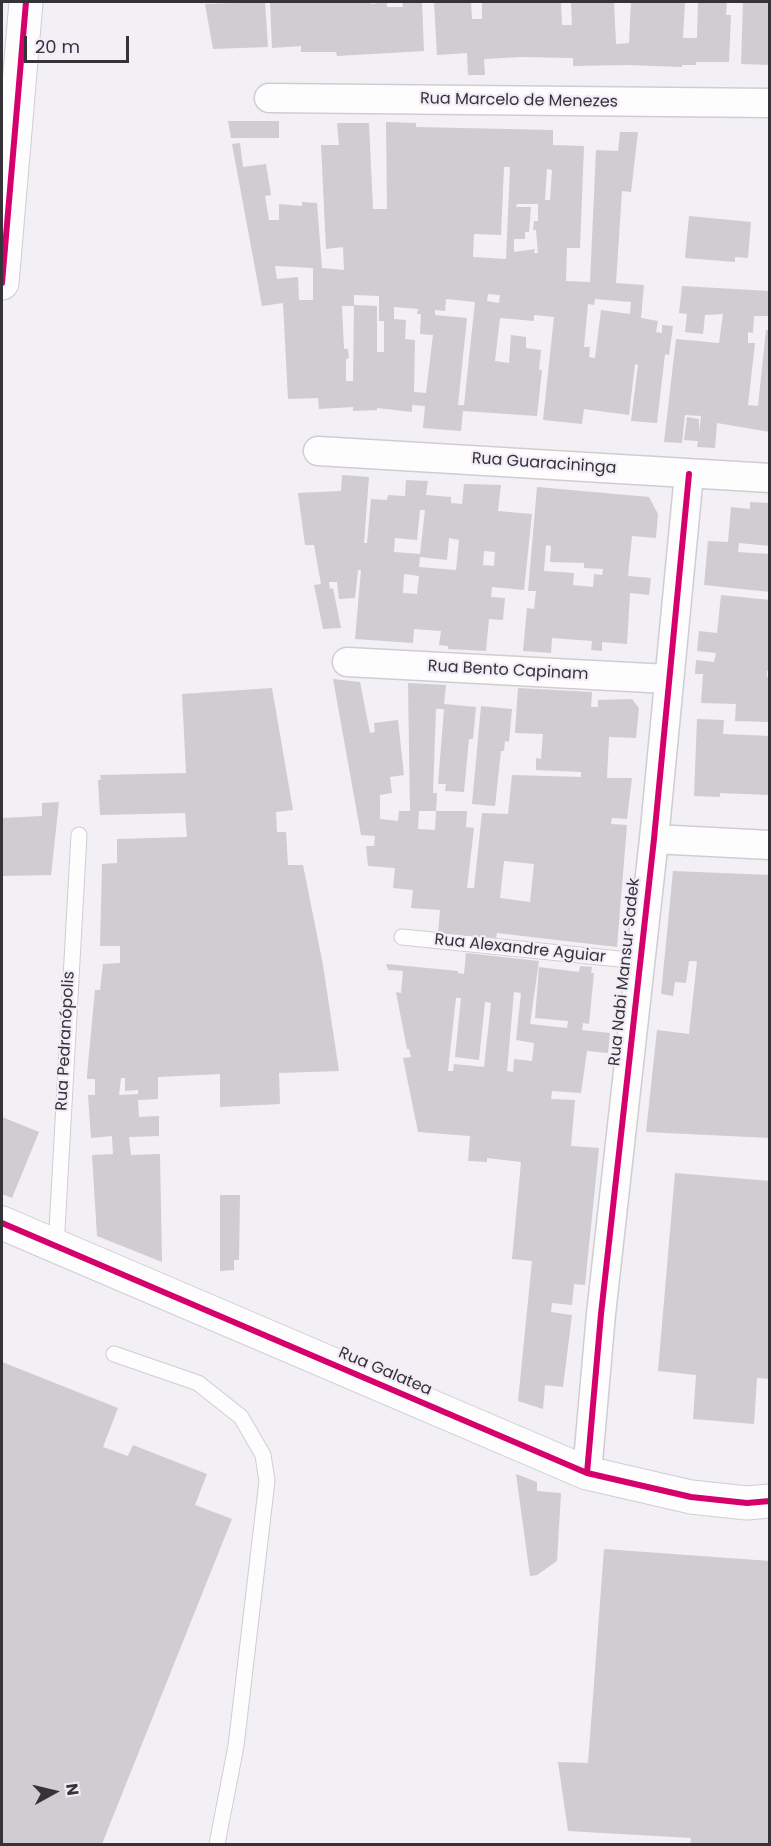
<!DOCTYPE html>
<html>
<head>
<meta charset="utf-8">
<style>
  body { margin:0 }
  #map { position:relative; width:771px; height:1846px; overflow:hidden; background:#f2eff5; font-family:Poppins,sans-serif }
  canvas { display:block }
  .frame { position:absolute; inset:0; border:3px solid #363338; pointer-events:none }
  .north { position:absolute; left:24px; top:1762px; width:60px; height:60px; -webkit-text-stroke:4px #f2ecf8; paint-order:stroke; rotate:82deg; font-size:16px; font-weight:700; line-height:24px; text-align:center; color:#363338 }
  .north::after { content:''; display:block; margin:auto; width:21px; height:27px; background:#363338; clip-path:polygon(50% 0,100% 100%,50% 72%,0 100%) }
  .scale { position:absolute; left:24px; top:36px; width:105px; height:27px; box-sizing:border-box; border:3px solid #363338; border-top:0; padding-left:8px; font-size:18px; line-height:21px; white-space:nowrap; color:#363338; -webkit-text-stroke:4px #f2ecf8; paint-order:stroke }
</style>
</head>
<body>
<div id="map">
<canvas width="771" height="1846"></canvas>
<div class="frame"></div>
<div class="north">N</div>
<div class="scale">20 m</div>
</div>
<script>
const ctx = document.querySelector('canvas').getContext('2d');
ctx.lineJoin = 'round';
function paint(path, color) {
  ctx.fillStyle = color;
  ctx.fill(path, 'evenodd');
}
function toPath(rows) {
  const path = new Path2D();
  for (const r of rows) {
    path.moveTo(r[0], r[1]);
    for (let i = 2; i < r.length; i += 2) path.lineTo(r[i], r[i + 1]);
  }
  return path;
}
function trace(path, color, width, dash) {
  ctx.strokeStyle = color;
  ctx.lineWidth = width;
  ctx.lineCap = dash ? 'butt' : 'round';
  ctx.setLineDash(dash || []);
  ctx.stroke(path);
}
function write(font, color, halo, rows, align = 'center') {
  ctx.font = font + ' Poppins,sans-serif';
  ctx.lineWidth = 4.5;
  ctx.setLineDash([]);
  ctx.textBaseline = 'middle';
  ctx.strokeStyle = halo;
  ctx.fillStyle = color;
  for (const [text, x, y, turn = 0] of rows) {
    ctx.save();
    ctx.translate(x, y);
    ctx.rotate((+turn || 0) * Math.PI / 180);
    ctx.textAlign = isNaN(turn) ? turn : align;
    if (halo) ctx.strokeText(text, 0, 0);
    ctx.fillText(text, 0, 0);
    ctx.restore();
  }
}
const building = toPath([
  [265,2,268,47,213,49,205,4],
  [270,2,371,2,371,4,387,2,387,7,403,7,402,2,422,2,424,51,337,56,336,52,301,52,301,46,272,48],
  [434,2,471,2,472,19,482,19,482,2,561,2,562,25,572,25,571,3,614,2,616,44,629,43,631,2,685,2,683,38,697,38,698,2,727,2,726,15,731,15,729,62,696,62,696,65,682,65,682,67,628,65,573,66,573,58,521,57,484,59,485,75,468,75,467,53,437,55],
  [743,2,770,2,770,65,741,64],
  [228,121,279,121,279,138,231,138],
  [386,122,416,123,416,127,553,130,553,145,584,146,580,248,567,248,566,281,590,282,596,150,618,151,620,132,638,132,631,192,622,191,616,283,644,285,641,318,658,321,656,332,662,333,662,325,673,326,669,355,665,354,657,423,631,421,638,365,635,364,629,415,584,409,582,424,543,420,554,317,534,315,534,321,500,318,495,361,509,363,511,335,526,337,526,348,541,350,539,370,542,370,537,416,463,411,461,431,423,428,425,406,412,405,412,412,377,408,377,410,353,411,353,407,319,409,318,398,288,399,283,303,262,306,232,144,240,143,243,167,266,164,271,195,265,196,269,220,279,220,279,204,302,206,302,202,317,203,322,268,344,270,343,247,326,249,321,145,339,145,337,123,369,123,373,209,387,209],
  [504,167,510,167,506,259,473,257,474,234,501,235],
  [547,169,552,170,550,200,545,200],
  [517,204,538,204,538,221,534,221,533,230,536,230,538,253,534,253,535,249,514,252,514,239,525,239,525,232,529,232,531,207,516,207],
  [275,266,313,268,313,300,299,300,298,277,277,279],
  [488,294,500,295,499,303,487,301],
  [354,295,379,296,379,321,384,321,384,352,377,352,377,306,354,305],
  [446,299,475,302,464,405,458,405,467,318,435,315,435,310,445,311],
  [595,299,631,302,630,314,601,310,595,358,589,357,590,347,584,347,588,304,594,305],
  [342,306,354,306,353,381,346,381,346,359,349,358,348,349,344,349],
  [394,307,418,309,417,314,421,314,420,334,433,335,426,393,414,392,415,340,405,339,406,320,394,319],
  [689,216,751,222,748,258,735,257,735,262,685,258],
  [682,286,770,291,768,316,754,316,753,333,748,332,748,343,755,343,748,405,758,406,766,330,770,330,770,432,717,423,715,448,697,447,698,441,684,440,687,417,699,419,699,433,701,416,685,415,682,443,664,442,676,339,719,343,723,314,705,315,703,334,685,332,687,314,679,313],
  [342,475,369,477,364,543,367,543,371,499,387,500,388,495,405,496,406,480,428,481,426,495,451,497,451,503,462,504,464,484,501,485,498,511,532,514,524,590,492,587,491,597,505,598,503,620,489,619,486,651,448,649,448,646,439,645,441,631,414,629,413,643,355,639,361,570,358,570,355,598,339,599,337,582,329,582,330,589,333,588,341,628,323,629,314,585,321,584,314,545,305,545,298,493,341,491],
  [420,510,425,510,420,554,394,552,395,538,417,540],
  [449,538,459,540,456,570,419,567,420,557,447,560],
  [484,551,495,552,494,566,483,565],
  [404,574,419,576,417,594,403,593],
  [537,487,649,497,658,514,656,538,632,536,628,576,651,578,649,595,630,593,627,644,602,642,602,651,591,650,592,641,552,638,551,653,523,651,527,608,534,609,536,591,528,591],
  [546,545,551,546,550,562,584,563,584,568,603,569,602,575,594,574,593,587,573,585,574,573,544,571],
  [750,502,770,503,770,546,739,543,738,552,770,554,770,592,704,585,708,541,728,542,731,507,750,509],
  [721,595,770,600,770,671,767,671,767,677,770,677,770,722,735,721,736,704,701,703,703,674,695,674,696,660,714,662,716,653,697,651,699,631,717,633],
  [333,679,360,682,370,733,375,732,374,723,398,720,404,775,390,777,392,793,380,795,380,819,398,821,399,811,410,811,408,683,446,685,444,704,476,707,473,739,469,739,464,792,445,791,446,784,438,784,444,709,436,709,433,793,437,793,436,811,419,811,418,829,435,830,436,811,467,811,466,827,474,828,467,888,474,888,482,813,508,814,512,775,581,777,581,772,536,770,536,758,541,759,543,734,515,733,518,688,592,692,591,707,598,707,598,700,632,699,639,708,636,738,609,737,607,778,632,778,627,819,612,818,611,824,627,825,617,947,497,933,496,938,438,933,440,910,411,908,413,890,393,888,395,868,368,866,366,846,374,846,375,836,361,835],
  [504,861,534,864,530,902,500,898],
  [272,688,293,810,276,812,277,832,286,832,288,865,303,865,323,965,339,1071,279,1073,280,1104,220,1107,220,1074,158,1077,158,1099,138,1100,139,1117,159,1116,159,1136,129,1137,131,1155,160,1154,162,1262,97,1236,92,1155,113,1154,112,1136,91,1138,88,1095,95,1095,95,1079,87,1079,87,1075,95,990,100,990,103,964,120,963,120,946,100,946,102,864,117,863,117,839,187,837,185,813,100,815,98,780,101,780,100,775,186,773,182,694],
  [121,1078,125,1078,125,1091,138,1090,138,1094,119,1095],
  [481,706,512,709,509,742,505,741,504,751,501,751,495,806,472,804],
  [697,719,724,720,723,734,770,736,770,795,720,793,720,797,694,796],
  [59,802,51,875,2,876,2,818,42,816,42,803],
  [673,871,770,875,770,1138,646,1132,657,1030,689,1034,697,961,689,961,686,983,675,982,673,996,661,994],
  [466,953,539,961,530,1024,567,1028,568,1021,535,1018,539,967,579,972,580,966,592,967,591,973,594,973,589,1024,583,1023,582,1030,610,1033,608,1053,587,1051,581,1093,552,1091,551,1099,575,1100,571,1146,599,1148,585,1285,574,1284,572,1305,552,1303,551,1312,572,1315,563,1387,545,1385,543,1409,518,1401,532,1261,512,1259,521,1162,487,1158,487,1162,468,1161,470,1136,418,1132,403,1058,411,1057,409,1049,407,1049,396,992,401,993,403,971,388,970,386,964,458,971,458,973,464,974],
  [514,992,521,993,516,1040,534,1043,532,1061,514,1059,513,1072,507,1071],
  [456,998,461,998,455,1057,479,1060,485,1002,491,1003,484,1067,454,1064,453,1071,448,1071],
  [2,1117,39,1132,12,1198,2,1194],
  [675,1173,770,1181,770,1379,757,1378,754,1424,693,1419,696,1375,658,1371],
  [220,1195,240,1195,239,1260,234,1260,234,1270,220,1271],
  [2,1362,118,1408,103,1447,128,1456,133,1445,207,1474,195,1505,232,1519,102,1844,2,1844],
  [516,1474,537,1482,537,1491,561,1493,557,1561,537,1575,530,1576],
  [604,1549,770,1561,770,1844,690,1844,691,1838,568,1831,558,1762,588,1763]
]);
const service = toPath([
  [402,937,639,961],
  [56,1248,79,835],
  [114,1354,198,1383,241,1417,263,1455,267,1481,236,1746,217,1844]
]);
const minor = toPath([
  [269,98,770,103],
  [318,451,770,478],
  [347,662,668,679],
  [654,839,770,845],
  [587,1473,601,1314,654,839,689,474]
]);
const tertiary = toPath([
  [2,283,26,2],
  [2,1223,587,1473,691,1497,747,1503,770,1501]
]);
const cycleway = toPath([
  [2,283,26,2],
  [2,1223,587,1473,691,1497,747,1503,770,1501],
  [587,1473,601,1314,654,839,689,474]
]);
const streetNames = [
  ["Rua Marcelo de Menezes",519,101,1],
  ["Rua Guaracininga",544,464,4],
  ["Rua Bento Capinam",508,671,3],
  ["Rua Alexandre Aguiar",520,949,6],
  ["Rua Nabi Mansur Sadek",625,972,-84],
  ["Rua Pedranópolis",66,1041,-87],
  ["Rua Galatea",385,1372,23]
];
paint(building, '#cfcdd1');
trace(service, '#d0cdd2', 17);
trace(minor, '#d0cdd2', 31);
trace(tertiary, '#d0cdd2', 35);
trace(service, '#fdfdfe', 15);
trace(minor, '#fdfdfe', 28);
trace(tertiary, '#fdfdfe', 33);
trace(cycleway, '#d6006c', 6);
write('16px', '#363338', '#f2ecf8', streetNames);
</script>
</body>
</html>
